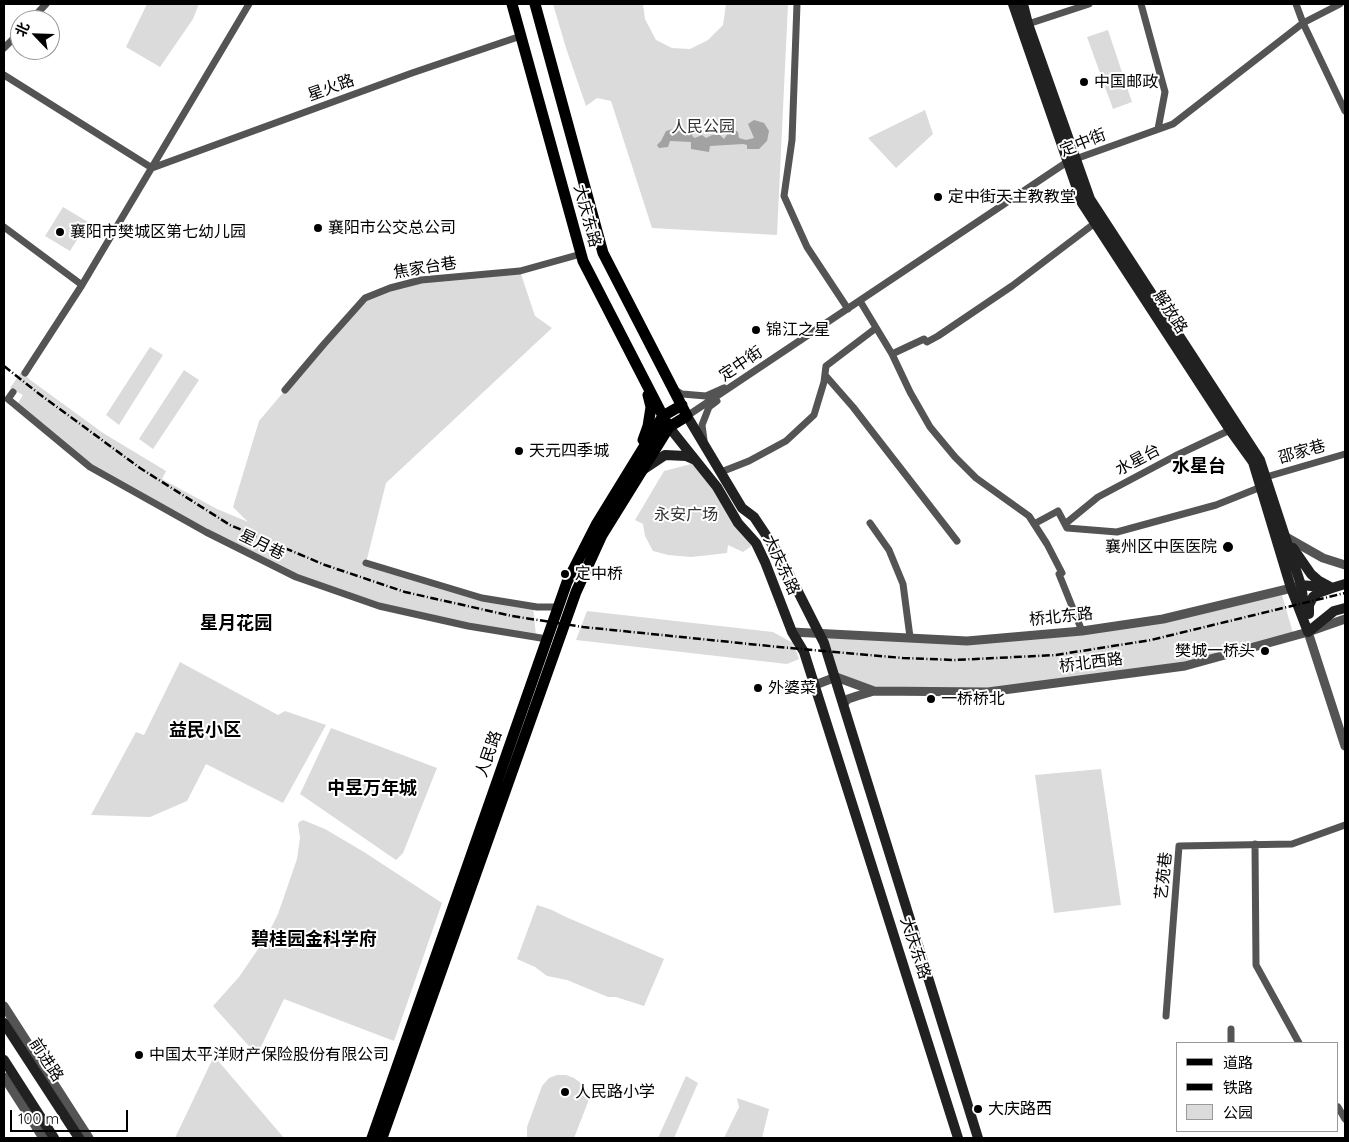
<!DOCTYPE html>
<html>
<head>
<meta charset="utf-8">
<style>
  body { margin:0 }
  #map { position:relative; width:1349px; height:1142px; overflow:hidden; background:#fff; font-family:Quicksand,"Noto Sans SC",sans-serif }
  canvas { display:block }
  .frame { position:absolute; inset:0; border:5px solid #000; pointer-events:none }
  .legend { position:absolute; left:1176px; top:1042px; width:162px; height:90px; box-sizing:border-box; background:#fff; border:1px solid #999; margin:0; padding:6px 9px; list-style:none; font-size:15px; color:#000 }
  .legend li { display:flex; align-items:center; gap:10px; height:25px }
  .legend b { width:25px; border:1px solid #999 }
  .north { position:absolute; left:10px; top:10px; width:50px; height:50px; box-sizing:border-box; background:#fff; border:1px solid #999; border-radius:50%; rotate:294deg; font-size:14px; font-weight:700; line-height:20px; text-align:center; color:#000 }
  .north::after { content:''; display:block; margin:auto; width:18px; height:22px; background:#000; clip-path:polygon(50% 0,100% 100%,50% 72%,0 100%) }
  .scale { position:absolute; left:10px; top:1110px; width:118px; height:22px; box-sizing:border-box; border:2px solid #000; border-top:0; padding-left:6px; font-size:15px; line-height:18px; white-space:nowrap; color:#000; -webkit-text-stroke:4px #fff; paint-order:stroke }
</style>
</head>
<body>
<div id="map">
<canvas width="1349" height="1142"></canvas>
<div class="frame"></div>
<ul class="legend">
<li><b style="height:6px;background:#000"></b>道路</li>
<li><b style="height:6px;background:#000"></b>铁路</li>
<li><b style="height:14px;background:#dbdbdb"></b>公园</li>
</ul>
<div class="north">北</div>
<div class="scale">100 m</div>
</div>
<script>
const ctx = document.querySelector('canvas').getContext('2d');
ctx.lineJoin = 'round';
function paint(path, color) {
  ctx.fillStyle = color;
  ctx.fill(path, 'evenodd');
}
function toPath(rows) {
  const path = new Path2D();
  for (const r of rows) {
    path.moveTo(r[0], r[1]);
    for (let i = 2; i < r.length; i += 2) path.lineTo(r[i], r[i + 1]);
  }
  return path;
}
function trace(path, color, width, dash) {
  ctx.strokeStyle = color;
  ctx.lineWidth = width;
  ctx.lineCap = dash ? 'butt' : 'round';
  ctx.setLineDash(dash || []);
  ctx.stroke(path);
}
function write(font, color, halo, rows, align = 'center') {
  ctx.font = font + ' Quicksand,"Noto Sans SC",sans-serif';
  ctx.lineWidth = 4;
  ctx.setLineDash([]);
  ctx.textBaseline = 'middle';
  ctx.strokeStyle = halo;
  ctx.fillStyle = color;
  for (const [text, x, y, turn = 0] of rows) {
    ctx.save();
    ctx.translate(x, y);
    ctx.rotate((+turn || 0) * Math.PI / 180);
    ctx.textAlign = isNaN(turn) ? turn : align;
    if (halo) ctx.strokeText(text, 0, 0);
    ctx.fillText(text, 0, 0);
    ctx.restore();
  }
}
const green = toPath([
  [147,4,199,4,193,19,160,67,126,47],
  [553,4,643,4,645,19,656,40,672,48,690,49,708,40,723,25,726,4,788,4,777,235,652,228,611,101,597,98,586,106,566,48],
  [1108,30,1132,102,1113,109,1087,37],
  [925,110,933,134,896,168,868,138],
  [63,207,88,222,70,251,45,236],
  [520,271,535,316,552,328,386,483,366,563,482,598,533,606,536,636,379,606,296,577,92,466,18,403,23,395,10,388,22,371,29,379,103,433,166,471,162,479,217,509,248,522,233,507,259,421,324,344,365,298,421,280],
  [150,347,163,355,119,425,106,415],
  [184,370,199,380,153,449,139,439],
  [699,462,756,543,743,552,728,545,727,553,710,555,691,557,668,555,653,551,645,536,643,524,635,520,664,471],
  [1282,595,1293,633,1187,666,988,692,874,691,836,677,819,634,967,641,1082,631],
  [587,611,773,632,793,643,799,659,787,664,576,640],
  [180,662,278,715,285,711,326,725,283,803,206,764,187,801,150,817,91,815,136,732,144,735],
  [331,728,437,768,403,853,396,860,300,794],
  [1101,769,1121,905,1054,913,1035,775],
  [303,820,325,829,364,852,442,903,394,1041,284,999,257,1055,213,1006,239,977,267,936,278,914,297,859,300,838,298,825,299,822],
  [537,905,552,910,566,917,664,959,644,1006,616,997,608,997,567,980,547,976,535,967,517,959],
  [214,1056,284,1138,175,1138],
  [557,1075,566,1075,574,1078,582,1084,588,1093,588,1102,574,1138,527,1138,527,1127,542,1086,549,1078],
  [686,1076,698,1083,674,1138,658,1138],
  [737,1098,769,1109,762,1138,724,1138,739,1107]
]);
const water = toPath([
  [754,120,764,123,769,131,767,141,759,149,747,149,747,145,743,144,710,146,709,152,691,149,691,142,670,141,668,147,659,148,657,145,661,141,666,131,673,129,685,132,693,131,692,136,695,138,702,135,706,138,712,135,720,135,724,139,728,133,735,130,738,132,739,138,746,140,754,138,748,124]
]);
const minorTunnel = toPath([
  [13,392,25,373]
]);
const minor = toPath([
  [797,4,792,140,784,196,807,247,848,309],
  [1141,4,1165,92,1158,129],
  [1296,4,1303,23,1345,111],
  [31,20,46,4],
  [1028,24,1089,4],
  [4,48,20,32],
  [4,75,152,168,412,73,521,36],
  [4,227,82,285],
  [860,301,892,354,910,392,930,427,955,457,976,478,1029,516,1047,544,1062,573,1059,574,1082,631],
  [892,354,924,339,927,342,938,336,1012,286,1095,223],
  [25,373,82,285,249,4],
  [825,375,853,407,957,541],
  [285,390,324,344,365,298,390,288,421,280,520,271,581,254],
  [675,390,682,394,706,396,724,388],
  [13,392,8,399,90,467,206,532,296,577,379,606,468,626,547,639],
  [687,416,1067,162,1173,124,1303,23,1340,4],
  [704,440,702,425,709,407,717,401],
  [721,472,749,461,786,441,814,415,824,382,826,366,876,328],
  [1266,477,1345,454],
  [870,523,889,550,903,584,910,637],
  [1034,524,1058,511,1067,528,1117,532,1216,505,1261,487],
  [1065,524,1098,497,1175,456,1230,430],
  [366,563,482,598,537,607,558,607],
  [1255,844,1256,965,1299,1043],
  [1166,1016,1179,846,1292,844,1345,825],
  [1231,1043,1231,1029],
  [1338,1107,1345,1119]
]);
const tertiary = toPath([
  [1286,537,1323,558,1345,565],
  [792,632,967,641,1082,631,1163,619,1296,587],
  [1308,632,1345,746],
  [815,685,836,677,874,691,988,692,1185,666,1308,632,1345,619],
  [843,704,848,699,857,696,874,691],
  [4,1006,89,1138],
  [4,1077,43,1138]
]);
const secondary = toPath([
  [1013,4,1082,203,1230,430,1253,462,1291,588,1308,632],
  [1023,4,1028,24,1090,199,1260,460,1301,585,1305,611],
  [687,416,742,508,754,517,780,556,824,643,978,1138],
  [669,427,717,487,738,523,756,543,765,562,792,632,804,652,958,1138],
  [644,469,665,455,686,456,695,460],
  [1293,548,1311,574,1319,581,1332,588],
  [1301,585,1332,588,1345,584],
  [1309,614,1309,605,1313,597,1318,593,1332,588],
  [1308,632,1334,611,1345,608],
  [4,1023,79,1138],
  [4,1060,54,1138]
]);
const primary = toPath([
  [512,4,583,261,666,422],
  [643,440,648,426,651,407,648,395],
  [372,1138,567,582,596,525,663,416,682,405],
  [382,1138,576,592,602,535,669,427,687,416,603,253,535,4]
]);
const rail = toPath([
  [4,366,38,393,140,468,230,525,325,565,405,592,512,616,583,627,779,647,903,658,955,660,1056,655,1151,640,1345,593]
]);
const markers = [
  [1084,82,5,"#000"],
  [938,197,5,"#000"],
  [318,228,5,"#000"],
  [60,232,5,"#000"],
  [756,330,5,"#000"],
  [519,451,5,"#000"],
  [1228,547,6,"#000"],
  [565,574,5,"#000"],
  [1265,651,5,"#000"],
  [758,688,5,"#000"],
  [931,699,5,"#000"],
  [139,1055,5,"#000"],
  [565,1092,5,"#000"],
  [978,1109,5,"#000"]
];
const poiNames = [
  ["中国邮政",1094,82],
  ["定中街天主教教堂",948,197],
  ["襄阳市公交总公司",328,228],
  ["襄阳市樊城区第七幼儿园",70,232],
  ["锦江之星",766,330],
  ["天元四季城",529,451],
  ["襄州区中医医院",1217,547,"right"],
  ["定中桥",575,574],
  ["樊城一桥头",1255,651,"right"],
  ["外婆菜",768,688],
  ["一桥桥北",941,699],
  ["中国太平洋财产保险股份有限公司",149,1055],
  ["人民路小学",575,1092],
  ["大庆路西",988,1109]
];
const streetNames = [
  ["星火路",331,88,-20],
  ["定中街",1083,143,-22],
  ["大庆东路",587,216,75],
  ["焦家台巷",425,268,-9],
  ["解放路",1170,312,57],
  ["定中街",741,364,-34],
  ["邵家巷",1302,452,-16],
  ["水星台",1138,460,-28],
  ["星月巷",262,545,26],
  ["大庆东路",781,565,65],
  ["桥北东路",1061,617,-6],
  ["桥北西路",1091,663,-7],
  ["人民路",489,754,-71],
  ["艺苑巷",1164,876,-84],
  ["大庆东路",915,948,72],
  ["前进路",46,1060,57]
];
const parkNames = [
  ["人民公园",703,127],
  ["永安广场",686,515]
];
const neighbourhoodNames = [
  ["水星台",1199,467],
  ["星月花园",236,624],
  ["益民小区",205,731],
  ["中昱万年城",372,789],
  ["碧桂园金科学府",314,940]
];
paint(green, '#dbdbdb');
paint(water, '#a2a2a2');
trace(minorTunnel, '#d9d9d9', 7, [7, 3.5]);
trace(minor, '#545454', 7);
trace(tertiary, '#545454', 9);
trace(secondary, '#212121', 10);
trace(primary, '#000', 11);
trace(rail, '#000', 2.5, [8, 2.5, 1, 2.5]);
for (const [x, y, r, color] of markers) {
  const dot = new Path2D();
  dot.arc(x, y, r, 0, 2 * Math.PI);
  ctx.fillStyle = color;
  ctx.fill(dot);
  trace(dot, '#fff', 2);
}
write('16px', '#000', '#fff', poiNames, 'left');
write('16px', '#000', '#fff', streetNames);
write('16px', '#323232', '#fff', parkNames);
write('bold 18px', '#000', '#fff', neighbourhoodNames);
</script>
</body>
</html>
